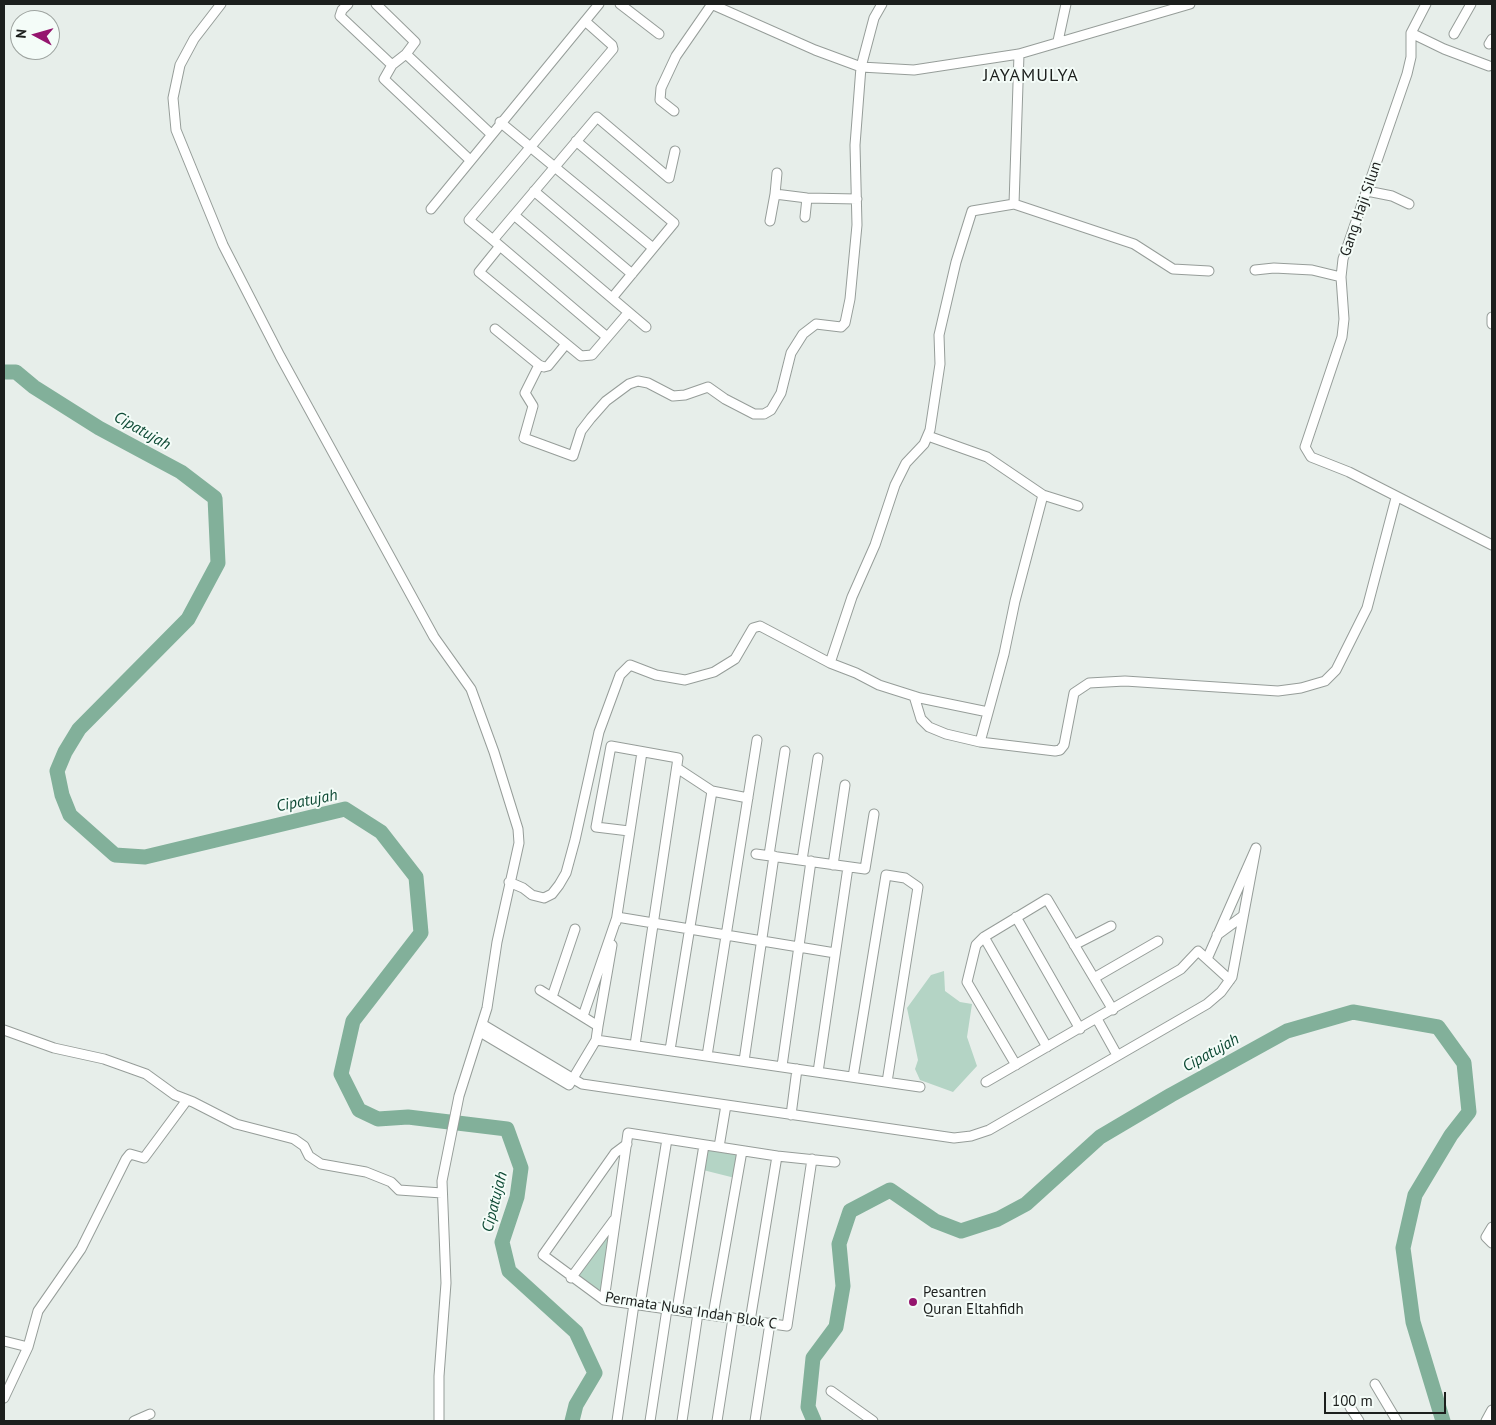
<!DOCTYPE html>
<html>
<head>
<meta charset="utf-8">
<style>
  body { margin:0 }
  #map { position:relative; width:1496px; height:1425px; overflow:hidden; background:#e7eeea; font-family:"PT Sans",sans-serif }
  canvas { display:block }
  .frame { position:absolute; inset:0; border:5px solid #1c1f1d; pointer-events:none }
  .north { position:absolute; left:10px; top:10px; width:50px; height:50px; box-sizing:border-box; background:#f4fcf8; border:1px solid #9ea4a0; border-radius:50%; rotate:276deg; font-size:14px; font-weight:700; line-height:20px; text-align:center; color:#1c1f1d }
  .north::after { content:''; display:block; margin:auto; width:18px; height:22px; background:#95156e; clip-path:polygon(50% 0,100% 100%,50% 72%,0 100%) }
  .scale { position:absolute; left:1324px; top:1392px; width:122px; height:22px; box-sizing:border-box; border:2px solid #1c1f1d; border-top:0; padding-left:6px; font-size:15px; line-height:18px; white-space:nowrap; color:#1c1f1d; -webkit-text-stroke:4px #f4fcf8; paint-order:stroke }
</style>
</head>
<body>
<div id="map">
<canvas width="1496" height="1425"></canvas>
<div class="frame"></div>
<div class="north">N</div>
<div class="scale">100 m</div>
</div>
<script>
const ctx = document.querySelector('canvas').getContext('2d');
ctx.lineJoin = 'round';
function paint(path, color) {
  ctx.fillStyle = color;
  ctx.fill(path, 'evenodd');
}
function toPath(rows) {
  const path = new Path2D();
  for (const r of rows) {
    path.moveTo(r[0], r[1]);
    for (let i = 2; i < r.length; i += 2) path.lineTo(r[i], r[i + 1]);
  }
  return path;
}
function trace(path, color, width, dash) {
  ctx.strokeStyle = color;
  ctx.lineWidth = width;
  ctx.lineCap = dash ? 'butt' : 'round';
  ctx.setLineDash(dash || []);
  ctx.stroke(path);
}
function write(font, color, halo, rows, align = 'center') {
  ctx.font = font + ' "PT Sans",sans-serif';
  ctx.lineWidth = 4;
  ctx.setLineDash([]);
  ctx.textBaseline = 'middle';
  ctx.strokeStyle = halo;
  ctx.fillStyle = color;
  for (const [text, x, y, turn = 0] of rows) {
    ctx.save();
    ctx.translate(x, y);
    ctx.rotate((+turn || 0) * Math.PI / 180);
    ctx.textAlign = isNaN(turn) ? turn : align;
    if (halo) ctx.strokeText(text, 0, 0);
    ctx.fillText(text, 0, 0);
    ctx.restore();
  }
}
const green = toPath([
  [944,971,945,991,960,1002,972,1004,967,1037,977,1066,953,1092,920,1080,915,1069,918,1060,907,1008,931,975],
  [706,1147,740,1153,735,1178,703,1170],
  [614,1224,603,1297,574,1277]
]);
const river = toPath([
  [4,372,16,372,34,387,99,428,181,472,215,498,218,563,188,619,79,729,65,752,57,771,62,795,70,815,115,855,145,857,345,809,381,832,416,877,421,933,353,1021,341,1074,359,1110,378,1119,408,1117,507,1129,521,1168,517,1197,502,1242,509,1271,576,1332,595,1373,576,1405,572,1421],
  [814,1421,808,1407,813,1358,836,1327,843,1286,839,1244,850,1211,890,1190,935,1221,961,1231,998,1219,1026,1204,1100,1137,1171,1095,1287,1031,1353,1012,1438,1027,1464,1063,1469,1112,1451,1135,1415,1195,1403,1248,1413,1322,1443,1421]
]);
const minor = toPath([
  [221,4,194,39,180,65,173,98,176,130,223,245,280,356,434,637,471,689,494,752,518,829,519,843,497,942,487,1008,459,1096,442,1181,446,1283,439,1376,439,1421],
  [348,4,342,10,340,16,392,65,384,79,470,160],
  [376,4,415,42,406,54,392,65],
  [620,4,659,34],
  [711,4,815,50,861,67,914,70,1019,54,1190,4],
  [1426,4,1411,33,1411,57,1407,74,1343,259,1341,277,1344,319,1342,337,1305,447,1311,457,1349,472,1492,545],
  [1411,33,1444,49,1489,66],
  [1454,34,1471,4],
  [1058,41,1066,4],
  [1489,44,1492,39],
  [406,54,491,134],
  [674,111,660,100,661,88,676,56,712,4],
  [500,122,653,248],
  [576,141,674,223,612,298],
  [534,191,632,274],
  [1367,191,1392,196,1409,204],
  [775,194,777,173],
  [1014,204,1019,54],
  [431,209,599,4],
  [514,215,646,327],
  [805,217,807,198],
  [770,221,775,194,807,198,857,199],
  [493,240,469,220,613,49,612,45,585,21],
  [500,246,479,272,581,356,592,355,628,313],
  [1255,270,1274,268,1312,270,1341,277],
  [1492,317,1492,324],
  [495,329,539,365,544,367,548,366,566,344],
  [607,337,493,240,597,117,669,178,675,151],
  [539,365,525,393,533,406,524,438,573,456,581,431,591,418,606,401,629,384,638,381,648,383,673,396,685,395,708,387,725,399,754,414,764,414,771,410,781,393,791,353,803,334,816,324,841,327,845,323,850,299,857,225,855,145,861,67,874,18,882,4],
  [928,436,987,457,1043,495,1078,506],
  [830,663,852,597,875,545,895,485,906,463,924,444,930,430,940,364,939,335,956,262,972,211,1014,204,1134,244,1173,269,1209,271],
  [914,696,921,719,929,727,946,734,980,742,1055,751,1060,750,1064,745,1074,693,1089,683,1125,681,1278,691,1301,688,1325,681,1336,670,1367,608,1396,498],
  [980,742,1004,654,1015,601,1043,495],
  [677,768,712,791,748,798],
  [629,831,596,827,611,746,678,758,635,1045],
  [756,854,865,869,874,814],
  [769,855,785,751],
  [802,860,818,758],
  [833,865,845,785],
  [509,882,523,888,532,895,544,898,552,894,559,885,566,873,575,840,599,732,620,675,630,665,656,675,685,680,714,672,735,659,753,628,760,626,830,663,856,673,879,685,920,698,988,712],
  [1016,917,1080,1029],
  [616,922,642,752],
  [1217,935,1243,916],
  [984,937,1047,1047],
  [1074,945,1111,926],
  [1094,978,1158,941],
  [552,997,575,929],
  [583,1016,617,917,835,953],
  [1097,1019,1117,1055],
  [482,1024,582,1084,954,1138,971,1136,989,1130,1207,1004,1221,992,1232,977,1256,848,1207,959],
  [598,1026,612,945],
  [4,1030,54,1048,104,1059,146,1074,175,1095,193,1102,236,1124,294,1139,304,1146,309,1156,321,1164,366,1172,391,1182,399,1190,442,1193],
  [480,1032,569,1085,596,1040,598,1026,540,990],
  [596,1040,920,1087],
  [670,1050,712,791],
  [707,1056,757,740],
  [744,1061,774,856],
  [1016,1065,967,982,976,945,984,937,1047,899,1113,1010],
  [782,1066,811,861],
  [818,1072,848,867],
  [853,1077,886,875,905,878,918,887,887,1082],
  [986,1082,1181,969,1198,951,1230,980],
  [791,1115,797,1069],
  [627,1144,615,1153,543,1255,604,1300,787,1326,812,1159],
  [719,1147,726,1105],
  [1492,1227,1486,1237,1492,1243],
  [571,1278,614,1220],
  [604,1300,628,1133,777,1156,835,1162],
  [640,1305,667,1139],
  [677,1310,704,1145],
  [713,1315,742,1151],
  [750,1321,777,1156],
  [4,1341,28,1347],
  [1375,1384,1397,1421],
  [831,1391,873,1421],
  [4,1398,28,1347,38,1311,81,1249,126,1159,130,1154,144,1158,187,1100],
  [1350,1407,1359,1421],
  [134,1421,150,1414],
  [617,1421,634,1304],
  [650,1421,667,1309],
  [682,1421,698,1313],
  [717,1421,733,1318],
  [755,1421,770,1323],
  [1486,1421,1492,1410]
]);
const markers = [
  [913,1302,5,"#95156e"]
];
const streetNames = [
  ["Gang Haji Silun",1361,209,-71],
  ["Permata Nusa Indah Blok C",691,1311,9]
];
const poiNames = [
  ["Pesantren",923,1293],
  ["Quran Eltahfidh",923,1310]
];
const waterNames = [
  ["Cipatujah",142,431,29],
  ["Cipatujah",307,801,-11],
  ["Cipatujah",1211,1053,-29],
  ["Cipatujah",495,1202,-76]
];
const quarterNames = [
  ["JAYAMULYA",1031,76]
];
paint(green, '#b4d4c5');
trace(river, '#82b09a', 15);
trace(minor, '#969d99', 11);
trace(minor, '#fff', 9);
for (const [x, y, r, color] of markers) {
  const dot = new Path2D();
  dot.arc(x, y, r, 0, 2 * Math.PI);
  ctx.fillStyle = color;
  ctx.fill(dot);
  trace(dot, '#f4fcf8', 2);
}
write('15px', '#1c1f1d', '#f4fcf8', streetNames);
write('15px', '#1c1f1d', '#f4fcf8', poiNames, 'left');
write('italic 16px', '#0e4a35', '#f4fcf8', waterNames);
ctx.letterSpacing = '1px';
write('18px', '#1c1f1d', '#f4fcf8', quarterNames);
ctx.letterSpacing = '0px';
</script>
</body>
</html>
